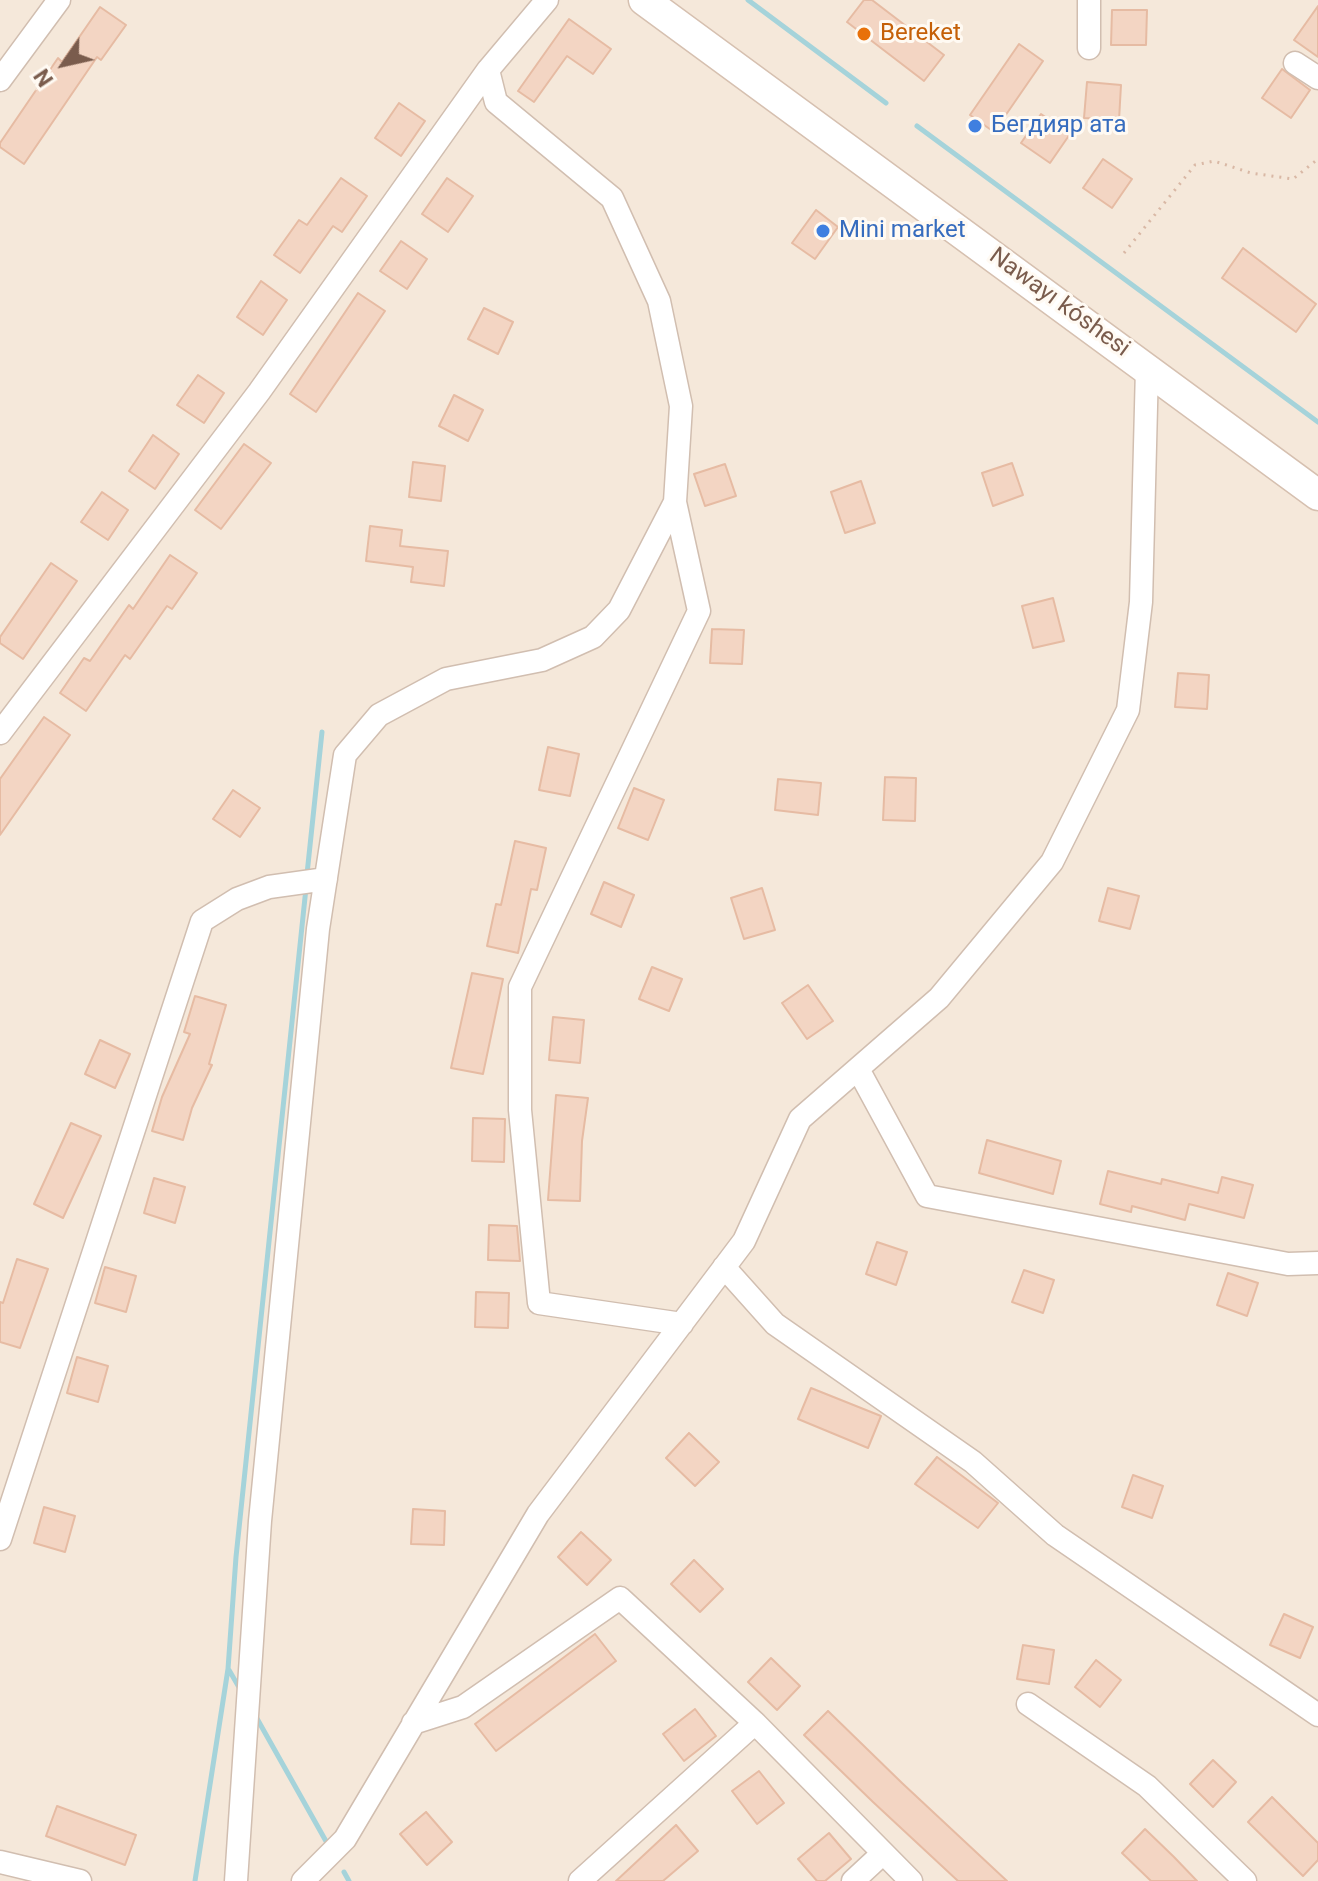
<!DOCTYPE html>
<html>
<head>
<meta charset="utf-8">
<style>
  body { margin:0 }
  #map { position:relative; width:1318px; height:1881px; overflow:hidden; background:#fdf6ec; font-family:Roboto,sans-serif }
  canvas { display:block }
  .north { position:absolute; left:24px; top:24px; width:80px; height:80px; -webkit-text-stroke:6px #fffaf3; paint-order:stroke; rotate:236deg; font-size:22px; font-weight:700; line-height:32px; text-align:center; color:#7a5c4d }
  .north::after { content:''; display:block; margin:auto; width:28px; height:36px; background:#7a5c4d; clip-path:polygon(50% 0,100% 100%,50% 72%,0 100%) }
</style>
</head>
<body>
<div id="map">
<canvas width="1318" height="1881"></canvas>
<div class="north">N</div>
</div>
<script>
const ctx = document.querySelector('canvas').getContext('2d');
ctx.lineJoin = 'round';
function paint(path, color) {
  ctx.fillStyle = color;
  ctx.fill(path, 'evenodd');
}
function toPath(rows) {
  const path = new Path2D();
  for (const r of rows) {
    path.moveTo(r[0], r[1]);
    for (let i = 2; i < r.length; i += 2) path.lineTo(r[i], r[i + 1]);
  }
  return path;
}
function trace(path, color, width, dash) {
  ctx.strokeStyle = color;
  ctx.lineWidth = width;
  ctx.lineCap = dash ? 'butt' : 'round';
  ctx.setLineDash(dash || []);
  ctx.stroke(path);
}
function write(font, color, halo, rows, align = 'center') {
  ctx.font = font + ' Roboto,sans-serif';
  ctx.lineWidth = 6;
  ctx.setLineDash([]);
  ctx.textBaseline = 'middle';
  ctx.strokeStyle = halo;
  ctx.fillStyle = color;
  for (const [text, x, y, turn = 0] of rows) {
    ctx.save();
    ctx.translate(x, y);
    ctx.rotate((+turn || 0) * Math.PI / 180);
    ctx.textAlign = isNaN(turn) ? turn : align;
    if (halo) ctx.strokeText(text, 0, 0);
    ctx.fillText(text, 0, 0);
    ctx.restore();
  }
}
const residential = toPath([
  [0,0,1318,0,1318,1881,0,1881]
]);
const stream = toPath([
  [748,0,886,103],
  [917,126,1318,422],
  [307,874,322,732],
  [229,1670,240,1689],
  [255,1715,327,1843],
  [344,1872,349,1881],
  [195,1881,228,1669,236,1557,306,888]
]);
const building = toPath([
  [864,0,872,0,944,55,924,81,847,22,864,0],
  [1318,6,1318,57,1294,40,1318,6],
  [100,7,126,25,101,60,97,57,24,164,0,147,0,143,58,58,62,62,100,7],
  [1112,10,1147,10,1146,45,1111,45,1112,10],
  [569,19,611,49,593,74,567,56,534,102,518,91,569,19],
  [1019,44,1043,61,994,132,970,115,1019,44],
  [1282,69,1310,90,1291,118,1262,98,1282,69],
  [1087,82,1121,85,1119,120,1084,118,1087,82],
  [399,103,425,121,401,156,375,138,399,103],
  [1041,114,1070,134,1050,163,1021,143,1041,114],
  [1103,159,1132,179,1112,208,1083,188,1103,159],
  [341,178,367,196,342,232,333,226,300,273,274,255,299,220,307,225,341,178],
  [447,178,473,196,448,232,422,214,447,178],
  [816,210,838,227,815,259,792,243,816,210],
  [401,241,427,259,407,289,380,271,401,241],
  [1243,248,1316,304,1296,332,1222,278,1243,248],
  [261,281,287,300,263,335,237,317,261,281],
  [358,293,385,311,316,412,290,394,358,293],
  [484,308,513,322,498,354,468,339,484,308],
  [198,375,224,393,204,423,177,405,198,375],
  [454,395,483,410,468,441,439,426,454,395],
  [153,435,179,454,155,489,129,471,153,435],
  [244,444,271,463,221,529,195,510,244,444],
  [413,462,445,466,441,501,409,497,413,462],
  [1012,463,1023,495,993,506,982,473,1012,463],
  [725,464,736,496,705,506,694,474,725,464],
  [861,481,875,523,845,533,831,492,861,481],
  [102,492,128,510,108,540,81,522,102,492],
  [370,526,402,530,400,546,448,551,444,586,411,582,413,567,366,561,370,526],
  [170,555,197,573,172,609,167,606,130,659,125,655,86,711,60,693,84,658,90,661,129,605,133,609,170,555],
  [51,563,77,581,23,659,0,643,0,637,51,563],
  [1053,598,1064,641,1033,648,1022,606,1053,598],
  [712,629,744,630,742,664,710,663,712,629],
  [1178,673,1209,675,1207,709,1175,707,1178,673],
  [44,717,70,735,0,835,0,779,44,717],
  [548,747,579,754,570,796,539,790,548,747],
  [885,777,916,778,915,821,883,820,885,777],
  [778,779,821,783,818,815,775,810,778,779],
  [634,788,664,800,648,840,618,828,634,788],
  [233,790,260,808,240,837,213,819,233,790],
  [515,841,546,848,537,890,531,889,518,953,487,946,496,904,501,905,515,841],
  [604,882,634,895,621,927,591,914,604,882],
  [762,888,775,930,744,939,731,898,762,888],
  [1108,888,1139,896,1130,929,1099,921,1108,888],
  [652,967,682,979,669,1011,639,999,652,967],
  [472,973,503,979,483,1074,451,1068,472,973],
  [808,985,833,1021,807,1039,782,1003,808,985],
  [195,996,226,1005,209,1064,212,1065,192,1108,183,1140,152,1131,162,1097,190,1034,184,1032,195,996],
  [553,1017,584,1020,580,1063,549,1060,553,1017],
  [100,1040,130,1054,115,1088,85,1074,100,1040],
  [556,1095,588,1098,582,1141,580,1201,548,1200,556,1095],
  [473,1118,505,1119,504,1162,472,1161,473,1118],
  [71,1123,101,1136,63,1218,34,1204,71,1123],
  [987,1140,1061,1161,1053,1194,979,1173,987,1140],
  [1108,1171,1161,1184,1162,1179,1218,1193,1222,1177,1253,1185,1244,1218,1189,1204,1185,1220,1132,1206,1131,1212,1100,1204,1108,1171],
  [154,1178,185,1187,175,1223,144,1213,154,1178],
  [489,1225,517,1226,520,1261,488,1260,489,1225],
  [877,1242,907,1252,896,1285,866,1274,877,1242],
  [17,1259,48,1269,20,1348,0,1342,0,1302,3,1303,17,1259],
  [105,1267,136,1276,126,1312,95,1303,105,1267],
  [1024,1270,1054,1280,1043,1313,1012,1302,1024,1270],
  [1228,1273,1258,1283,1247,1316,1217,1305,1228,1273],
  [476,1292,509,1293,508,1328,475,1327,476,1292],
  [77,1357,108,1366,98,1402,67,1393,77,1357],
  [811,1388,881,1416,868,1448,798,1419,811,1388],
  [689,1433,719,1462,695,1486,666,1458,689,1433],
  [937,1457,998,1503,978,1528,915,1484,937,1457],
  [1133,1475,1163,1486,1152,1518,1122,1507,1133,1475],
  [44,1507,75,1516,65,1552,34,1543,44,1507],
  [413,1509,445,1511,444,1545,411,1544,413,1509],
  [581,1532,611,1560,587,1585,558,1557,581,1532],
  [694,1560,723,1589,700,1612,671,1584,694,1560],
  [1284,1614,1313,1627,1300,1658,1270,1645,1284,1614],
  [595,1634,616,1661,496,1751,475,1724,595,1634],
  [1023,1645,1054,1650,1049,1684,1017,1679,1023,1645],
  [771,1658,800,1686,777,1710,748,1682,771,1658],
  [1096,1660,1121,1680,1100,1707,1075,1687,1096,1660],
  [695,1709,716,1736,684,1761,663,1734,695,1709],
  [828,1711,902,1783,1007,1881,958,1881,873,1802,804,1735,828,1711],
  [1213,1760,1236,1782,1213,1807,1190,1784,1213,1760],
  [759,1771,784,1803,757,1824,732,1791,759,1771],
  [1272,1797,1318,1843,1318,1860,1303,1876,1248,1822,1272,1797],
  [57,1806,136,1835,125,1865,46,1836,57,1806],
  [426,1812,452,1842,427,1865,400,1834,426,1812],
  [676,1825,698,1851,663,1881,616,1881,676,1825],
  [1145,1829,1174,1857,1197,1881,1151,1881,1122,1853,1145,1829],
  [829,1833,851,1859,825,1881,817,1881,798,1859,829,1833]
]);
const path = toPath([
  [1124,253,1195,165,1214,161,1251,173,1293,179,1318,159]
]);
const street = toPath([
  [1089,0,1089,48],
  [1295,63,1318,78],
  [488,70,496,102,612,198,659,301,681,406,675,502,699,611,520,987,520,1110,539,1303,682,1324],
  [0,80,59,0],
  [0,733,259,392,488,70,547,0],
  [858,1069,927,1196,1288,1264,1318,1263],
  [724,1267,775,1324,973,1462,1055,1535,1318,1715],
  [0,1539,202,921,237,899,269,887,326,879],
  [1028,1704,1147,1786,1245,1881],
  [413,1723,463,1707,620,1598,755,1723,911,1881],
  [0,1862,80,1881],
  [236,1881,260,1521,318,929,345,755,379,715,446,679,542,660,593,637,619,610,675,502],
  [303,1881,345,1839,538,1514,744,1241,800,1119,939,998,1052,862,1128,710,1141,602,1147,368],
  [580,1881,755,1723],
  [853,1881,881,1855]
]);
const secondary = toPath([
  [644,0,1318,495]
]);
const markers = [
  [864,34,8,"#e8710a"],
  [975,126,8,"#3f7fe0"],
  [823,231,8,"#3f7fe0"]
];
const foodNames = [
  ["Bereket",880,34]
];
const shopNames = [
  ["Бегдияр ата",991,126],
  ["Mini market",839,231]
];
const streetNames = [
  ["Nawayı kóshesi",1059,303,36]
];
paint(residential, '#f5e8da');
trace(stream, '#a5d3da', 5);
paint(building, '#f3d5c3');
trace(building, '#e6bba3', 2);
trace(street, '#d1beb0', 25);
trace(secondary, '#d6c0b0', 33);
trace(path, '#d9b8a5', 3, [2, 6]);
trace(street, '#fff', 22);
trace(secondary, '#fff', 30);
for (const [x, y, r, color] of markers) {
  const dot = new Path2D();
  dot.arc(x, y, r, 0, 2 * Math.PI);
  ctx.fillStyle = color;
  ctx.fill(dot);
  trace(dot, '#fffaf3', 3);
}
write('24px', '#c56008', '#fffaf3', foodNames, 'left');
write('24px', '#366cbe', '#fffaf3', shopNames, 'left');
write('24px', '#7a5c4d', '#fffaf3', streetNames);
</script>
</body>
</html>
